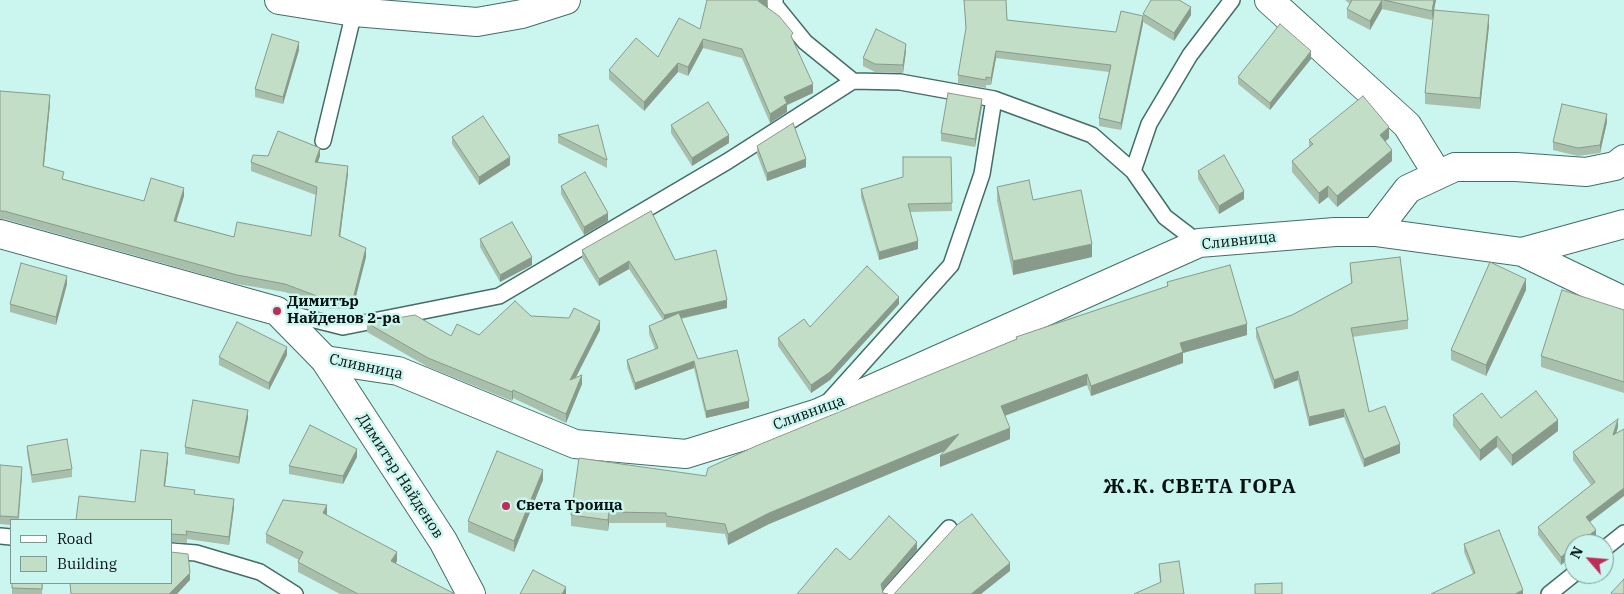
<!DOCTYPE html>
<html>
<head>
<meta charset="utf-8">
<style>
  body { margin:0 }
  #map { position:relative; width:1624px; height:594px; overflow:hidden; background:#caf6ef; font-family:"IBM Plex Serif",serif }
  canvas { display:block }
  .legend { position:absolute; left:10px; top:519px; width:162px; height:65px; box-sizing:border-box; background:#caf6ef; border:1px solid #7a9a95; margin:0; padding:6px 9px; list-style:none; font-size:15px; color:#03110f }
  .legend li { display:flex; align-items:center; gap:10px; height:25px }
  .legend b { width:25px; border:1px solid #7a9a95 }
  .north { position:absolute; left:1564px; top:534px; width:50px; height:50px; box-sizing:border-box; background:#caf6ef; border:1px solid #7a9a95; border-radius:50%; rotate:297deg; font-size:14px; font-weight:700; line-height:20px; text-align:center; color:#03110f }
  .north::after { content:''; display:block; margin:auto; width:18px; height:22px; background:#bc2d57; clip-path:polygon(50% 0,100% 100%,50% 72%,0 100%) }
</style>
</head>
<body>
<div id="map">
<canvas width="1624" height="594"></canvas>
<ul class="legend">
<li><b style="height:6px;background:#fff"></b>Road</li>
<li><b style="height:14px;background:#c3dec7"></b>Building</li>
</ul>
<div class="north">N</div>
</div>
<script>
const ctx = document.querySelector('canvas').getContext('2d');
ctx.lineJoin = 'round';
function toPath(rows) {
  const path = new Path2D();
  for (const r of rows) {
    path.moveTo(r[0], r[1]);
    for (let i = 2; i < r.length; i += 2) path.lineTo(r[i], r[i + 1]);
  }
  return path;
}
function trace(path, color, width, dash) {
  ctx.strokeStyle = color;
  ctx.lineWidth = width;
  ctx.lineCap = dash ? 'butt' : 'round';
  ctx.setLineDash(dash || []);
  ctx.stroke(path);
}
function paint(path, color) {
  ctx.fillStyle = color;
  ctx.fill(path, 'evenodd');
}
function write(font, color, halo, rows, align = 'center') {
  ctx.font = font + ' "IBM Plex Serif",serif';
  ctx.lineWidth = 5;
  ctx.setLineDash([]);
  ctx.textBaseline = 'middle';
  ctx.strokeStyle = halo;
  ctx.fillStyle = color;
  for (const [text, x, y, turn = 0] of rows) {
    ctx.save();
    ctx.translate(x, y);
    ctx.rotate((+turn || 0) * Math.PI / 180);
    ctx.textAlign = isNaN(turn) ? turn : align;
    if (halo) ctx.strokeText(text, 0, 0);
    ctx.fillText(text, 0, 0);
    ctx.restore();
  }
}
const lane = toPath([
  [775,0,775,5,805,42,853,81],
  [323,141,354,12],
  [1133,171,1149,124,1190,55,1232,0],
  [283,312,343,327,499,296,728,161,853,81,900,82,994,99,1092,135,1133,171,1165,217,1199,243],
  [828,402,951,265,982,174,994,99],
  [0,536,11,537],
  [1604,549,1624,533],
  [171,551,196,553,260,572,295,594],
  [890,594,949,528],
  [1549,594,1574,574]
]);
const street = toPath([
  [279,0,354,12,477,22,522,14,566,0],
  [1269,0,1407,125,1438,175],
  [1375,232,1408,189,1455,167,1516,167,1586,172,1615,166,1624,159],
  [1522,252,1624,224],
  [325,360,398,371,575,444,686,454,818,413,1199,243,1335,232,1375,232,1522,252,1624,301]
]);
const secondary = toPath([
  [0,234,277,311,325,360,443,541,471,594]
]);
const wall = toPath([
  [767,0,767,7,793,40,813,93,787,105,787,112,770,123,742,58,703,48,688,76,678,72,644,111,609,79,609,70,658,57,700,29],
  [964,0,1006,0,1007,20,1116,32,1143,16,1143,14,1191,15,1174,41,1143,22,1121,130,1099,126,1099,118,1109,72,996,58,991,85,986,85,986,88,958,83,958,75,966,30],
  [1345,0,1436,0,1434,10,1489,26,1480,109,1425,104,1425,93,1434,11,1432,20,1382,9,1370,30,1347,18,1347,9,1350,4],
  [299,50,283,104,255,97,255,89],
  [906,51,903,73,875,72,863,66,863,58],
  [1311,59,1270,110,1238,84,1238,77],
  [0,91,50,104,44,166,64,179,144,201,184,196,176,221,234,237,311,236,316,195,251,171,251,162,268,156,320,156,318,162,348,174,340,237,366,257,353,308,330,309,285,292,237,284,4,219,0,219],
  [982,106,975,147,941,141,941,133],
  [1607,122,1600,153,1578,156,1553,150,1553,142],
  [671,125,729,143,692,166,671,133],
  [558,135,607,160,607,168,558,143],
  [452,137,510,165,479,185,452,144],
  [1389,138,1386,141,1392,161,1337,207,1328,197,1319,204,1292,172,1292,161,1309,147,1309,140],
  [757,146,806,167,767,181,757,154],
  [951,157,952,211,910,212,918,249,879,260,861,197,861,189,903,177],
  [1198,171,1244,199,1219,214,1198,179],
  [561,186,608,221,584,235,561,194],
  [997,187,1033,200,1092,257,1013,275,997,201],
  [480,239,532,265,500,282,480,247],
  [582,250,675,260,727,308,681,319,698,359,749,408,706,418,694,368,635,390,627,367,627,360,655,349,649,334,649,326,663,320,629,269,599,286,582,258],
  [1350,263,1408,320,1408,329,1352,337,1369,412,1400,453,1364,467,1344,417,1309,426,1298,380,1274,389,1256,337,1256,328,1292,315,1351,283],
  [1167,282,1247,335,1183,353,1183,363,1091,396,1087,385,1005,416,1010,439,940,467,944,451,769,524,728,545,725,534,666,527,666,523,609,523,608,531,571,526,571,515,706,476,1016,339,1016,337,1167,286],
  [67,284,56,325,10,312,10,304],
  [1526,290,1486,376,1451,360,1451,350],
  [899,304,830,380,811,393,778,346,778,338,810,327],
  [1624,310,1624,393,1541,367,1541,356],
  [531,316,600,330,575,378,582,384,566,423,513,398,512,401,428,367,367,332,367,323,451,336,479,335],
  [287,355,269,390,219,365,219,357],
  [1453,415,1501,418,1558,431,1512,466,1497,447,1480,461,1453,426],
  [248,418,239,464,185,454,185,447],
  [1618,427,1590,522,1596,537,1561,565,1538,535,1538,527,1591,485,1573,460,1573,452],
  [27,446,72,469,72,477,32,483,27,453],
  [357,457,343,484,289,474,289,466],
  [168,460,165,487,195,494,234,507,229,545,187,539,187,543,171,542,135,502],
  [0,465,22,475,19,520,11,520,11,525,0,524],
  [543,480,514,552,468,532,468,521],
  [327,515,397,561,395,564,455,594,340,594,298,572,298,562,299,560,266,543,266,534],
  [1464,544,1523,594,1473,574,1464,552],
  [1159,564,1184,594,1160,583,1159,572],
  [12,583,43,583,42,594,12,594]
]);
const shadedWall = toPath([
  [763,0,767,0,767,8,758,1],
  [1382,0,1382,9,1370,30,1370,21],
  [1434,0,1436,0,1432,20,1432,11],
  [1191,7,1191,15,1174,41,1174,33],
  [1489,15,1489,26,1480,109,1480,98],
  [1143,16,1143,24,1121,130,1121,123],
  [703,39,703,48,688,76,688,67],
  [299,42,299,50,283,104,283,97],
  [906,44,906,51,903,73,903,65],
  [996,51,996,58,991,85,991,78],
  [1311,51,1311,59,1270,110,1270,103],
  [678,63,678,72,644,111,644,102],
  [813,84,813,93,787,105,787,112,770,123,770,114,784,97],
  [50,95,50,104,43,174,43,166],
  [982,99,982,106,975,147,975,139],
  [1607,114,1607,122,1600,153,1600,145],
  [1389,127,1389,138,1380,146,1380,135],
  [729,135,729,143,692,166,692,158],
  [320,148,320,156,315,170,315,162],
  [1392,150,1392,161,1337,207,1337,196],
  [510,157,510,165,479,185,479,177],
  [806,159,806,167,767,181,767,173],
  [348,166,348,174,339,245,339,236],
  [1328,186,1328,197,1319,204,1319,193],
  [184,188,184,196,174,229,174,221],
  [1244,191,1244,199,1219,214,1219,206],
  [608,213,608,221,584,235,584,227],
  [918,241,918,249,879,260,879,252],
  [1092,244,1092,257,1013,275,1013,261],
  [366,248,366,257,353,308,353,299],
  [532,257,532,265,500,282,500,275],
  [629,261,629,269,599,286,599,279],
  [67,276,67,284,56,325,56,317],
  [1526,279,1526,290,1486,376,1486,365],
  [899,297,899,304,830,380,811,393,811,385],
  [727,300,727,308,664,322,664,315],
  [600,321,600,330,570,389,570,380],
  [1247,324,1247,335,1183,353,1183,363,1091,396,1091,386,1180,343],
  [287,347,287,355,269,390,269,383],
  [694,361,694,368,635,390,635,383],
  [1298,371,1298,380,1274,389,1274,380],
  [1087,374,1087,385,1001,417,1001,406],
  [582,375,582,384,566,423,566,414],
  [513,390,513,398,512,401,512,392],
  [749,401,749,408,706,418,706,411],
  [1344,409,1344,417,1309,426,1309,417],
  [248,410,248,418,239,464,239,457],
  [1618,419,1618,427,1613,443,1613,435],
  [1558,420,1558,431,1512,466,1512,455],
  [1010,428,1010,439,940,467,940,456],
  [959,434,959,445,769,524,728,545,728,534,769,513],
  [1497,436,1497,447,1480,461,1480,450],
  [1400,444,1400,453,1364,467,1364,459],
  [357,449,357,457,343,484,343,476],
  [168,453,168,460,164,494,164,486],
  [22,467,22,475,18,520,18,517],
  [543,470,543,480,514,552,514,541],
  [1624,488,1624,496,1586,525,1586,517],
  [234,499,234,507,229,545,229,537],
  [327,505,327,515,323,523,323,513],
  [609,512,609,523,608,531,608,520],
  [1596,530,1596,537,1587,544,1577,544],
  [917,542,917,550,881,592,881,584],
  [1574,547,1574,555,1561,565,1561,557],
  [397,552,397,561,391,571,391,561],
  [1010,563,1010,571,981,594,971,594],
  [190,573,190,580,177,594,169,594],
  [566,587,566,594,562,594],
  [1523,590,1523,594,1515,594]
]);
const building = toPath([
  [707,0,763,0,758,1,779,16,793,33,791,36,813,84,784,97,787,103,770,114,742,49,703,39,688,67,678,63,644,102,609,70,636,38,658,57,679,18,700,29,707,0],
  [964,0,1006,0,1007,20,1116,32,1121,11,1143,16,1121,123,1099,118,1111,65,996,51,991,78,986,77,986,80,958,75,966,28,964,0],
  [1151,0,1179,0,1191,7,1174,33,1143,14,1151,0],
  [1352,0,1382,0,1370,21,1347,9,1352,0],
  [1384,0,1434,0,1432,11,1384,0],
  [1434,10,1489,15,1480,98,1425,93,1434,10],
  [1280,24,1311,51,1270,103,1238,77,1280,24],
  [876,29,906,44,903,65,875,64,863,58,876,29],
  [272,34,299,42,283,97,255,89,272,34],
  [0,91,50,95,43,166,64,172,62,179,144,201,151,178,184,188,174,221,234,237,237,222,311,236,317,187,251,162,253,155,268,156,278,131,320,148,315,162,348,166,339,236,366,248,353,299,330,301,285,284,237,275,4,211,0,211,0,91],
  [948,93,982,99,975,139,941,133,948,93],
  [1363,96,1389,127,1380,135,1392,150,1337,196,1328,186,1319,193,1292,161,1313,144,1309,140,1363,96],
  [708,102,729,135,692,158,671,125,708,102],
  [1562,104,1607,114,1600,145,1578,148,1553,142,1562,104],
  [483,116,510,157,479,177,452,137,483,116],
  [793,123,806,159,767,173,757,146,793,123],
  [598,125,607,160,558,135,598,125],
  [1224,155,1244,191,1219,206,1198,171,1224,155],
  [903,157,951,157,952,203,908,204,918,241,879,252,861,189,903,177,903,157],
  [585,172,608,213,584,227,561,186,585,172],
  [1029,180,1033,200,1081,190,1092,244,1013,261,997,187,1029,180],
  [651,211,675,260,716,250,727,300,664,315,629,261,599,279,582,250,651,211],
  [512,222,532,257,500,275,480,239,512,222],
  [1400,257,1408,320,1351,328,1369,412,1385,406,1400,444,1364,459,1344,409,1309,417,1298,371,1274,380,1256,328,1292,315,1352,283,1350,263,1400,257],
  [1490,262,1526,279,1486,365,1451,350,1490,262],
  [21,263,67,276,56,317,10,304,21,263],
  [1230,265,1247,324,1180,343,1183,352,1091,386,1087,374,1001,406,1010,428,940,456,959,434,769,513,728,534,725,524,666,516,666,513,609,512,608,520,571,515,579,458,706,476,708,468,756,446,1017,339,1016,337,1168,286,1167,282,1230,265],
  [867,266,899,297,830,372,811,385,778,338,804,319,810,327,867,266],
  [1562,290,1624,310,1624,382,1541,356,1562,290],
  [515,301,531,316,569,318,574,308,600,321,570,380,582,375,566,414,513,390,512,392,428,358,367,323,415,315,451,336,457,324,479,335,515,301],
  [679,313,698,359,737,350,749,401,706,411,694,361,635,383,627,360,658,348,649,326,679,313],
  [237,322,287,347,269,383,219,357,237,322],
  [1536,391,1558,420,1512,455,1497,436,1480,450,1453,415,1482,393,1501,418,1536,391],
  [193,400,248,410,239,457,185,447,193,400],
  [1618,419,1613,435,1624,429,1624,488,1586,517,1596,530,1577,544,1574,544,1574,547,1561,557,1538,527,1595,482,1573,452,1618,419],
  [310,425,357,449,343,476,289,466,310,425],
  [67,439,72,469,32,475,27,446,67,439],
  [141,450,168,453,164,486,195,490,194,494,234,499,229,537,186,531,187,535,171,534,171,520,76,520,79,496,135,502,141,450],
  [497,451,543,470,514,541,468,521,497,451],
  [0,465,22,467,18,517,0,516,0,465],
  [283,500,327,505,323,513,397,552,391,561,455,594,358,594,298,562,303,552,266,534,283,500],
  [972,514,1010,563,971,594,894,594,957,525,972,514],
  [889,516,917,542,881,584,883,593,888,594,797,594,836,548,850,560,889,516],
  [1499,530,1523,590,1515,594,1431,594,1475,573,1464,544,1499,530],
  [171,552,188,554,190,573,169,594,71,594,70,583,171,583,171,552],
  [1179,561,1184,594,1134,594,1161,582,1159,564,1179,561],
  [533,570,566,587,562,594,520,594,533,570],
  [1624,579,1624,594,1612,594,1611,593,1624,579],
  [12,583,42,583,42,589,12,588,12,583],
  [1282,583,1282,594,1255,594,1255,584,1282,583]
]);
const markers = [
  [277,311,5,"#bc2d57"],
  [506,506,5,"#bc2d57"]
];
const streetNames = [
  ["Сливница",1239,241,-6],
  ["Сливница",366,367,12],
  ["Сливница",809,413,-20],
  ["Димитър Найденов",400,476,57]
];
const poiNames = [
  ["Димитър",287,302],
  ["Найденов 2-ра",287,319],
  ["Света Троица",516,506]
];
const districtNames = [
  ["Ж.К. СВЕТА ГОРА",1200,487]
];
trace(lane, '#456d67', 18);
trace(street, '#456d67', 30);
trace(secondary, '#456d67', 30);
trace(lane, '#fff', 15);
trace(street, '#fff', 28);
trace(secondary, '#fff', 28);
paint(wall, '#a8bfab');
paint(shadedWall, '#889b8b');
paint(building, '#c3dec7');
trace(building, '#889b8b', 1);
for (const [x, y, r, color] of markers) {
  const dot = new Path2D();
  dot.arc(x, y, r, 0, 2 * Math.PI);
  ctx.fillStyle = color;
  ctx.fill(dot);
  trace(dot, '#caf6ef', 2);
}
write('15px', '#03110f', '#caf6ef', streetNames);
write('bold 15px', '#03110f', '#caf6ef', poiNames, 'left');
ctx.letterSpacing = '1px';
write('bold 20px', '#03110f', '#caf6ef', districtNames);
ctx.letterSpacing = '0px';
</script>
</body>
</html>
